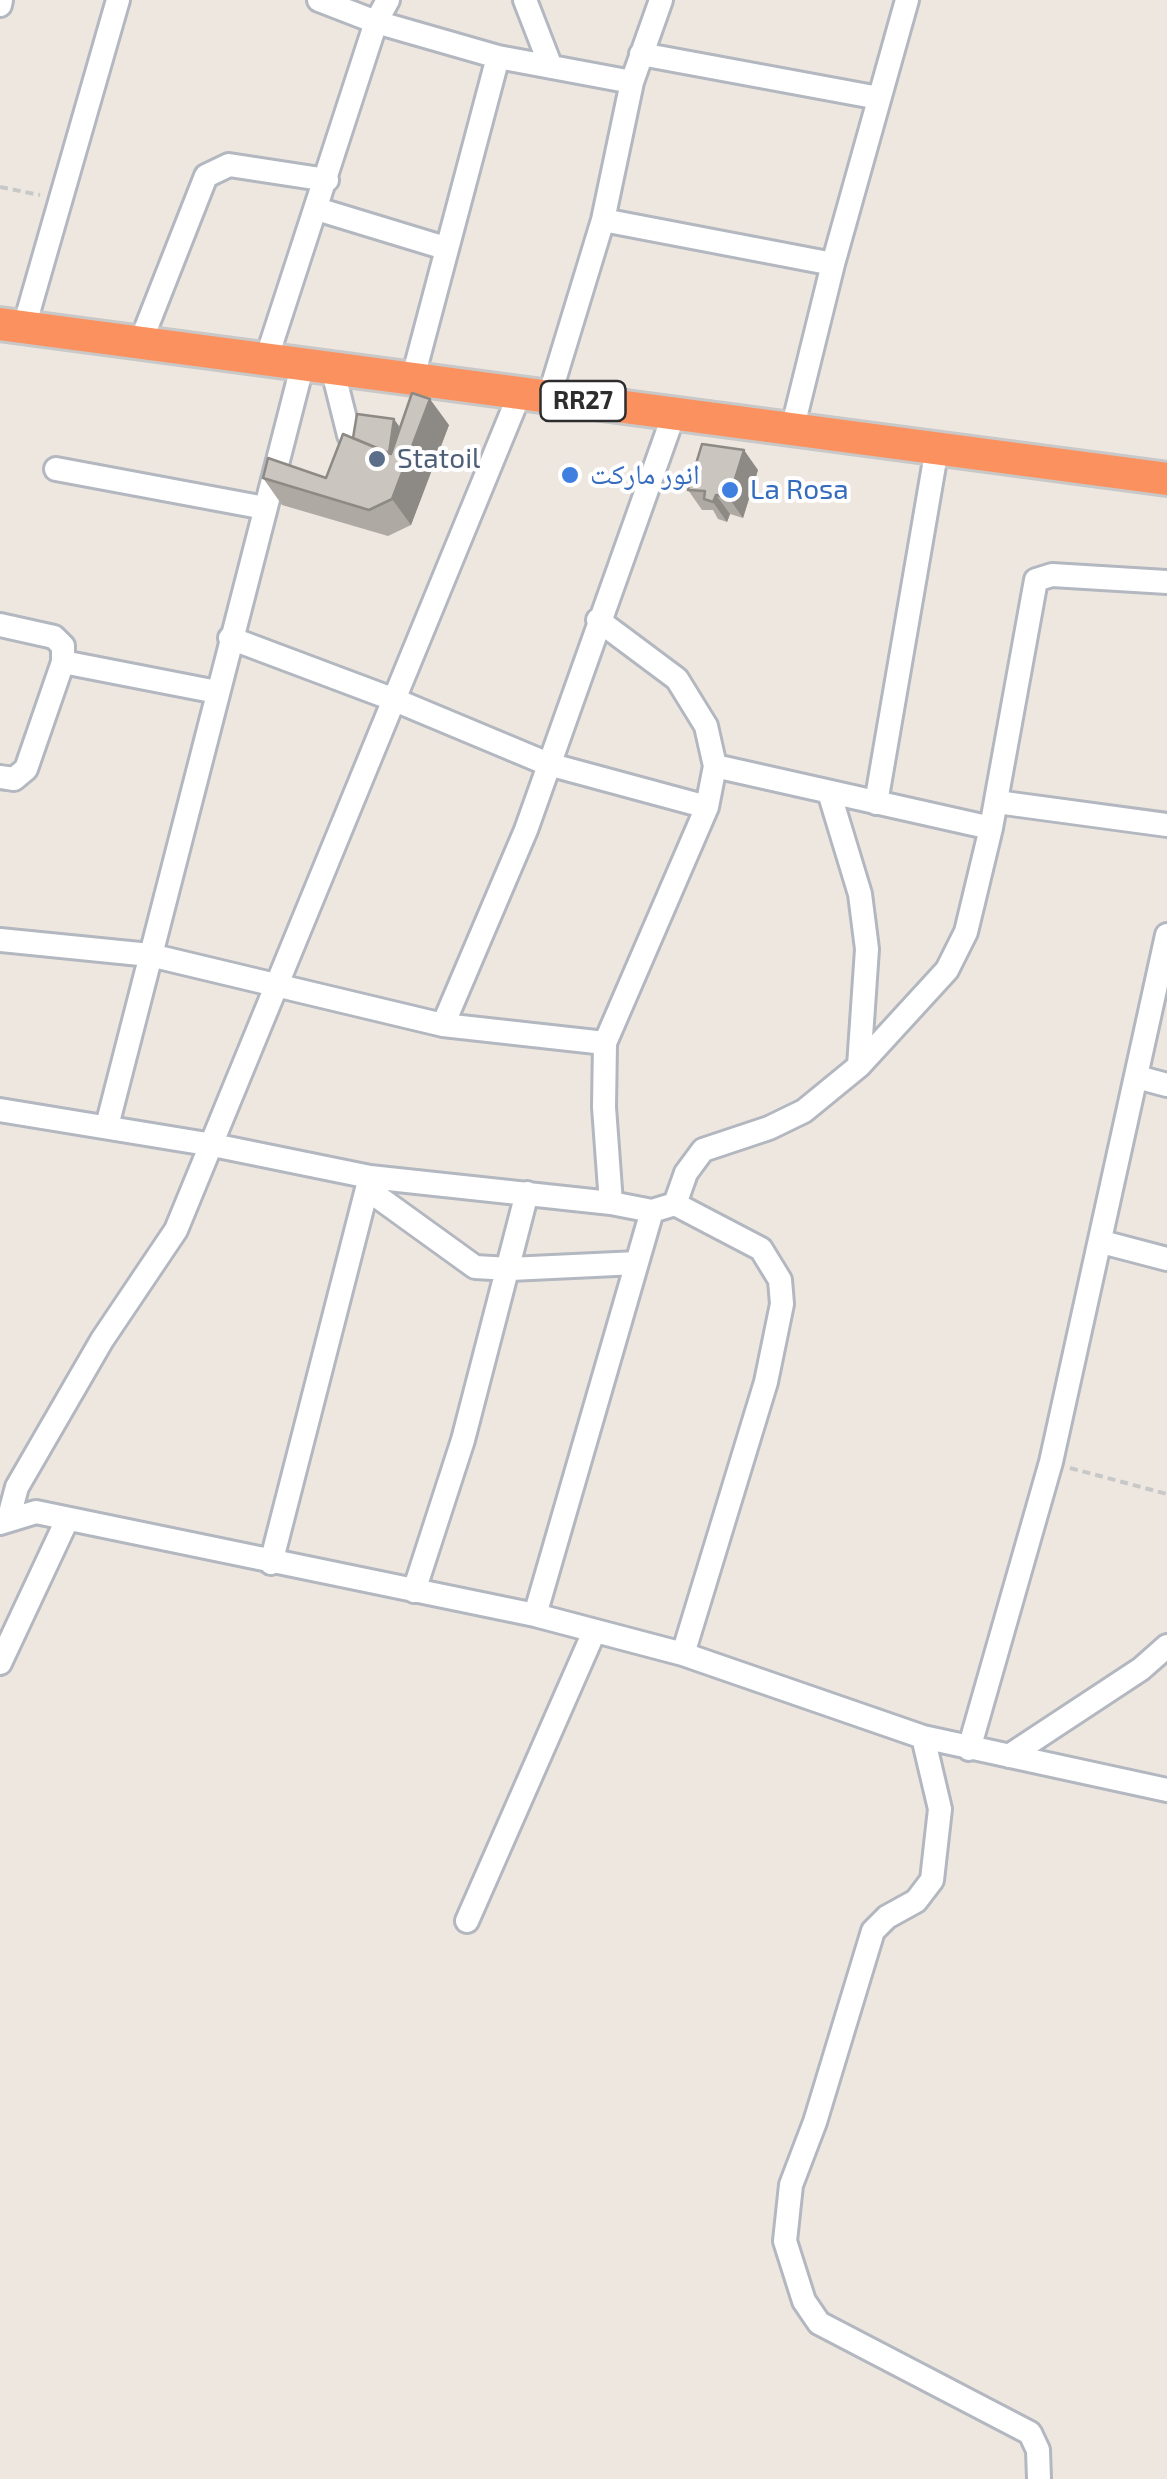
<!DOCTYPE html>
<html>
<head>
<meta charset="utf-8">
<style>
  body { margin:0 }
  canvas { display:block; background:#eee7e0 }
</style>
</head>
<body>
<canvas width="1167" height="2479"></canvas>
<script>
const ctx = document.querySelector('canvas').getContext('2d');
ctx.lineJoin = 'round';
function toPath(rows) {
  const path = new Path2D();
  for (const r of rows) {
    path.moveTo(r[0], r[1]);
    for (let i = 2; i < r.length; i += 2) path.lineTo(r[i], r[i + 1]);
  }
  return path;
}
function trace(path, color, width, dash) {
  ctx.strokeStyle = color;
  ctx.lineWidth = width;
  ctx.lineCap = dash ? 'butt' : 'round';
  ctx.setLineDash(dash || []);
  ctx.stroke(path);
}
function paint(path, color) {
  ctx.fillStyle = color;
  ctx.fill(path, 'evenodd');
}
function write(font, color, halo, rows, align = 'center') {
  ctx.font = font + ' "Exo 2","Noto Naskh Arabic",sans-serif';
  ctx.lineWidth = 8;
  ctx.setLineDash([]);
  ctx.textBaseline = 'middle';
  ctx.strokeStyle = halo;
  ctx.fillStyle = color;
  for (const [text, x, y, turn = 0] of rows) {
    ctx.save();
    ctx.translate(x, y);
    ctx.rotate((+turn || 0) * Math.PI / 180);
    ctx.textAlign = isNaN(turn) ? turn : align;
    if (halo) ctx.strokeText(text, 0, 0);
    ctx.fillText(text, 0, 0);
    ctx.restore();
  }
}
const path = toPath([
  [0,187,40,195],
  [1070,1468,1167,1494]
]);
const minor = toPath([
  [319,0,376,22,498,57,632,82],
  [525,0,551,67],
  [0,5,1,0],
  [641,54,879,98],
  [317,209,445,248],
  [603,220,833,264],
  [24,327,118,0],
  [141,341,206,176,229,165,327,180],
  [265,363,376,22,388,0],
  [333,371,349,435,359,438],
  [412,381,498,57],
  [549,397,603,220,632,82,661,0],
  [793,426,833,264,907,0],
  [56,469,265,508],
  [598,620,677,679,706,726,715,766,707,807,605,1043,604,1107,611,1203],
  [0,625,54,637,63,646,63,662,26,769,14,779,0,777],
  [230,638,395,700,548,764,707,807],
  [63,662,217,692],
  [715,766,991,828],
  [829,792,860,894,867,949,859,1066],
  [997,802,1167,825],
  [876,803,937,448],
  [0,940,150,955,443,1025,605,1043],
  [443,1025,526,830,675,411],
  [1137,1077,1167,1085],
  [0,1110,213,1145,370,1177,611,1203,652,1211,675,1204,686,1173,703,1150,769,1128,804,1111,859,1066,947,970,966,932,991,828,1036,580,1052,575,1167,582],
  [107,1126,302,367],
  [367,1189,475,1267,510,1269,637,1263],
  [675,1204,761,1249,780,1280,782,1304,766,1382,683,1654],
  [1102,1242,1167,1259],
  [9,1517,17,1487,102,1340,176,1230,520,393],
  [0,1523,36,1512,535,1615,683,1654,923,1737,1167,1790],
  [271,1563,370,1177],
  [414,1591,463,1440,527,1193],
  [535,1615,652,1211],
  [0,1663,67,1520],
  [923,1737,940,1809,932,1880,916,1901,887,1917,873,1931,815,2122,791,2185,785,2241,804,2301,819,2323,1030,2433,1038,2450,1039,2479],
  [969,1749,1051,1462,1167,935],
  [1009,1756,1141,1669,1167,1646],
  [467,1921,594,1632]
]);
const highway = toPath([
  [0,324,1167,479]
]);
const wall = toPath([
  [449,425,411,525,388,536,282,505,263,478,326,478,353,438,399,426,397,435],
  [758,470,743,518,730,514,727,522,718,519,713,510,702,510,688,490]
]);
const shadedWall = toPath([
  [430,399,449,425,411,525,392,499],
  [394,419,399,426,394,462,389,455],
  [744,450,758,470,743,518,729,498],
  [716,495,730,514,727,522,713,502]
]);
const building = toPath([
  [412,393,430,399,392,499,369,510,263,478,268,458,326,478,343,434,391,454,412,393],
  [357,414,394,419,389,453,353,438,357,414],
  [702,444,744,450,729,498,716,495,713,502,704,499,705,491,688,490,702,444]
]);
const markers = [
  [377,459,10,"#5c6f8a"],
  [570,475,10,"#3f7fe0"],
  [730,490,10,"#3f7fe0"]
];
const shields = [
  [583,401,85]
];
const shieldNames = [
  ["RR27",583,401]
];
const serviceNames = [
  ["Statoil",397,459]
];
const shopNames = [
  ["انور ماركت",590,475],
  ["La Rosa",750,490]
];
trace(minor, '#b3b7c0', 28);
trace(highway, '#c8c8c8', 38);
trace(path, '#c8c8c8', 4, [8, 5]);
trace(minor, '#fff', 22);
trace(highway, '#fb915e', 32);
paint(wall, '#aea9a3');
paint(shadedWall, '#8d8a85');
paint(building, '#cac5be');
trace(building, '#8d8a85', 2.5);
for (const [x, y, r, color] of markers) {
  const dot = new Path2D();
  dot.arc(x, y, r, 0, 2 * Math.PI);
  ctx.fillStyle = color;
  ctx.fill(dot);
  trace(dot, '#fff', 4);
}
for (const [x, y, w] of shields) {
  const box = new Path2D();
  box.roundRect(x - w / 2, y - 20, w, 40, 8);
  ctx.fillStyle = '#fff';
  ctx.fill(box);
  trace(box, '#2d2d2d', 2.5);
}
write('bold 25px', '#2d2d2d', null, shieldNames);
write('28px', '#4e5e75', '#fff', serviceNames, 'left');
write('28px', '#366cbe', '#fff', shopNames, 'left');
</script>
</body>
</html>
